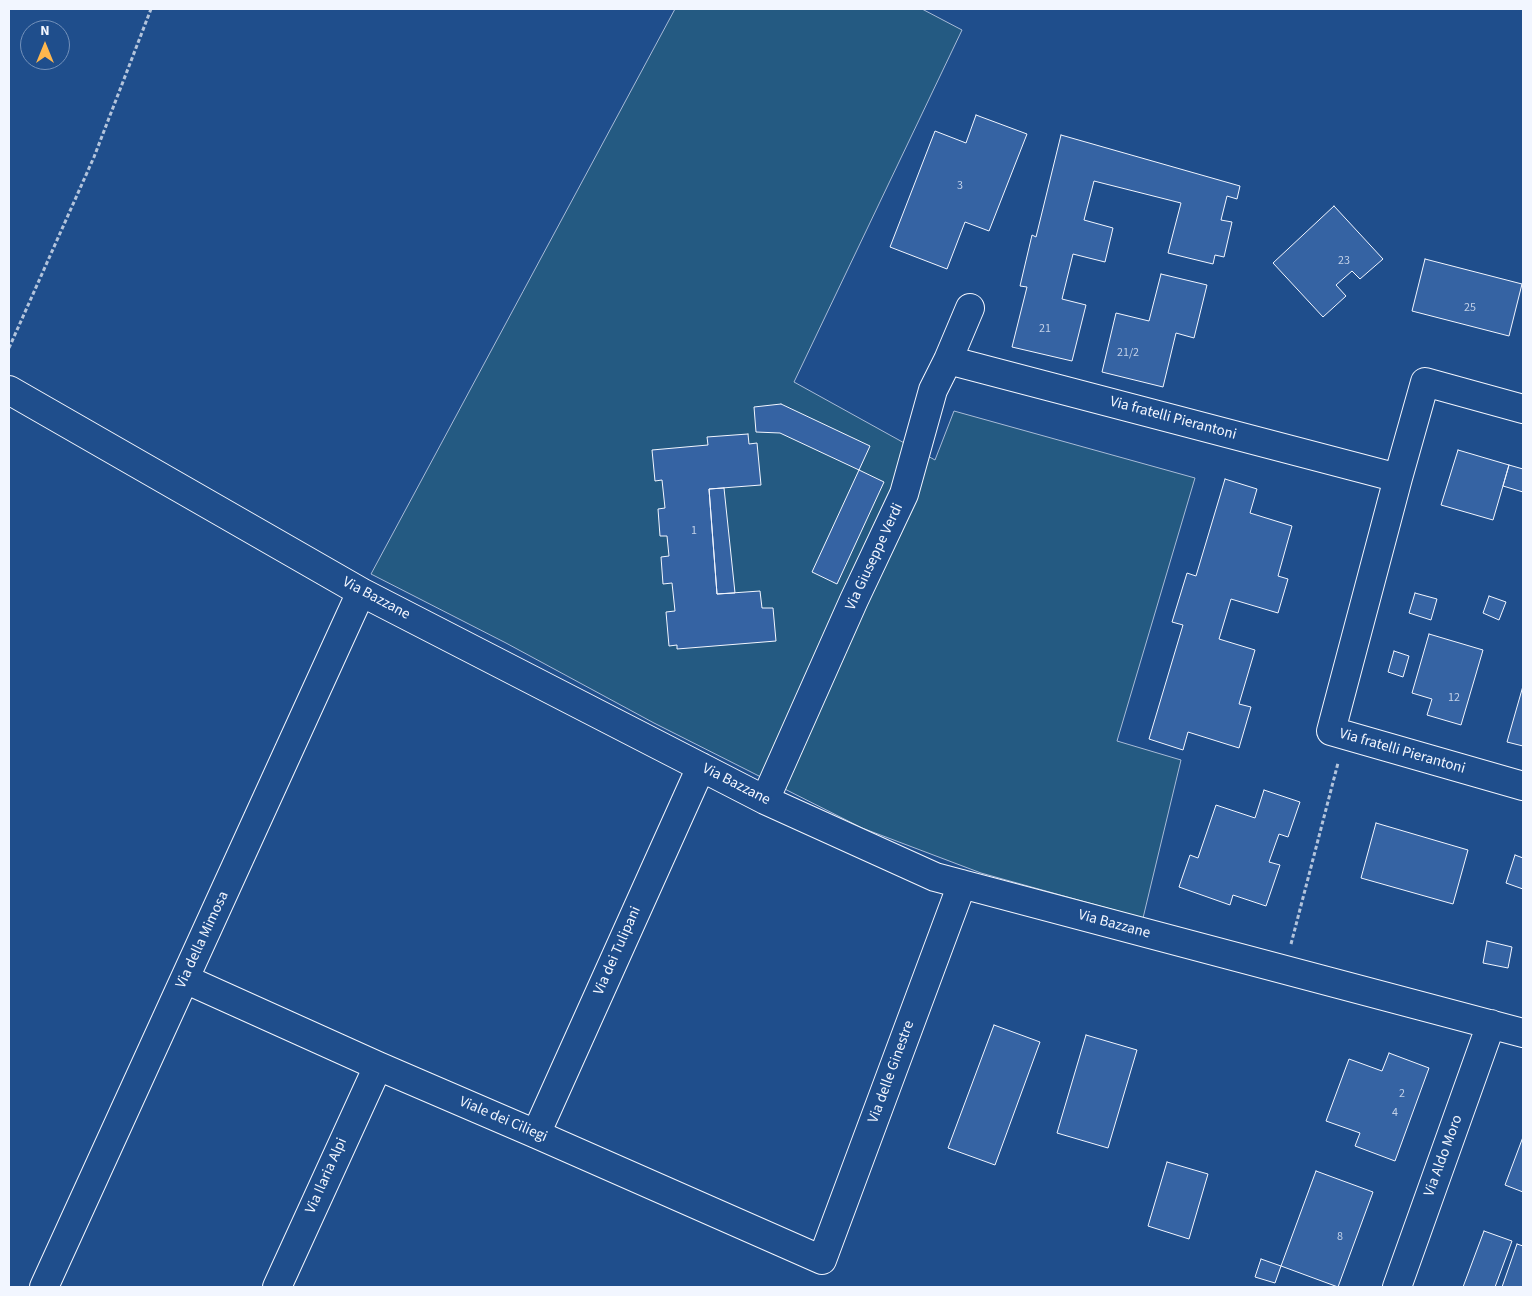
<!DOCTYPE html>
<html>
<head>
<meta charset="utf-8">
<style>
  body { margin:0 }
  #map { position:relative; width:1532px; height:1296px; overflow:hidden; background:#1f4e8c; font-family:"Source Sans 3",sans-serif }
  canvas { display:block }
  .frame { position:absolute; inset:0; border:10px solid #f2f6ff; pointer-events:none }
  .north { position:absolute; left:20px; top:20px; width:50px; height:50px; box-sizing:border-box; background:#1f4e8c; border:1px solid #7391ba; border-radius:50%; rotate:0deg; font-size:14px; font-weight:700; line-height:20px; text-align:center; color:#f2f6ff }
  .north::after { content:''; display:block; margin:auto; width:18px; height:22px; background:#ffb74d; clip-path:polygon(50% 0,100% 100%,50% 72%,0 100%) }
</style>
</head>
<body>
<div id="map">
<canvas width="1532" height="1296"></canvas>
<div class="frame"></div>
<div class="north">N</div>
</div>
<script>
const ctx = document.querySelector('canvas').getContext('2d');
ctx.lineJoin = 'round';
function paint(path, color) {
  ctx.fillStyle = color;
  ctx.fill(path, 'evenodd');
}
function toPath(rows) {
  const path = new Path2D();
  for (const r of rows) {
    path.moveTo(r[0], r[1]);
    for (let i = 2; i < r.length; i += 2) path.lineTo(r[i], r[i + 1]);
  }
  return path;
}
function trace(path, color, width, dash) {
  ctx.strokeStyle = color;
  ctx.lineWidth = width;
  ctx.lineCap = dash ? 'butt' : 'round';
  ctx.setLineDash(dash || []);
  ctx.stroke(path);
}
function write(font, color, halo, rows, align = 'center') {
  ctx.font = font + ' "Source Sans 3",sans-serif';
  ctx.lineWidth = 4;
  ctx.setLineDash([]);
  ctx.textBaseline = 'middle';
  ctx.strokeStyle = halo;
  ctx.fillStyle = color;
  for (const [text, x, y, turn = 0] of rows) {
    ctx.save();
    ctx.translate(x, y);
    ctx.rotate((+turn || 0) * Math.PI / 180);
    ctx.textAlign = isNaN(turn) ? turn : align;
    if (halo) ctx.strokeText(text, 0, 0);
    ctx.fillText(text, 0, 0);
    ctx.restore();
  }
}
const green = toPath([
  [675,9,922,9,962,30,794,382,935,460,954,411,1195,478,1117,741,1181,760,1143,918,981,873,862,828,654,723,506,643,371,574,675,9]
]);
const building = toPath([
  [976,115,1027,134,989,231,965,222,947,269,890,247,935,131,966,143,976,115],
  [1061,135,1240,186,1237,199,1227,196,1221,220,1232,222,1224,257,1215,255,1213,264,1168,253,1181,203,1094,181,1084,220,1113,228,1105,262,1073,254,1062,299,1086,305,1072,361,1012,347,1027,287,1020,286,1032,235,1036,237,1061,135],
  [1334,206,1383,259,1360,279,1352,271,1336,285,1346,296,1323,317,1273,263,1334,206],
  [1425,259,1522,284,1509,336,1412,311,1425,259],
  [1161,274,1207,285,1194,338,1176,333,1163,387,1102,372,1116,313,1149,321,1161,274],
  [781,404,870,446,859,470,780,433,756,432,754,407,781,404],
  [748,434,749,444,757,443,761,485,709,489,717,594,760,591,762,608,773,608,776,641,677,649,677,645,669,646,666,612,675,611,672,583,663,584,661,557,669,556,667,536,660,536,658,509,665,508,662,480,655,481,652,450,708,445,707,437,748,434],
  [1458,450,1509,465,1493,520,1441,505,1458,450],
  [1509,465,1523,469,1523,492,1503,486,1509,465],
  [859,470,884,482,837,584,812,572,859,470],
  [1225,479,1257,489,1250,513,1292,526,1278,576,1288,579,1278,613,1231,599,1219,639,1255,650,1239,704,1251,707,1239,748,1188,732,1183,750,1149,739,1183,625,1172,622,1187,573,1196,576,1225,479],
  [724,488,735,593,717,594,709,489,724,488],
  [1415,593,1437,599,1431,620,1409,613,1415,593],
  [1489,596,1506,602,1499,620,1483,613,1489,596],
  [1429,634,1483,650,1461,725,1427,715,1432,699,1412,693,1429,634],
  [1394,651,1409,656,1403,677,1388,672,1394,651],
  [1523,686,1523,746,1507,742,1523,686],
  [1264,790,1300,802,1288,837,1279,834,1269,862,1280,865,1266,906,1233,895,1230,905,1179,887,1190,855,1198,858,1216,805,1255,818,1264,790],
  [1376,823,1468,850,1453,904,1361,878,1376,823],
  [1515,855,1523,858,1523,889,1506,883,1515,855],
  [1487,941,1512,947,1508,968,1483,963,1487,941],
  [994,1025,1040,1042,995,1165,948,1148,994,1025],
  [1086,1035,1137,1050,1108,1148,1057,1133,1086,1035],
  [1389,1053,1429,1068,1395,1161,1355,1146,1360,1133,1326,1121,1349,1059,1382,1071,1389,1053],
  [1523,1137,1523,1192,1505,1185,1523,1137],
  [1167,1162,1208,1174,1189,1239,1148,1226,1167,1162],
  [1316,1171,1373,1192,1338,1287,1281,1266,1316,1171],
  [1484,1231,1512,1241,1495,1287,1463,1287,1484,1231],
  [1517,1244,1523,1246,1523,1287,1502,1287,1517,1244],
  [1261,1259,1281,1266,1275,1283,1255,1277,1261,1259]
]);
const path = toPath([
  [9,348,94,157,151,9],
  [1291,944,1338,763]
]);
const minor = toPath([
  [948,360,1398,478],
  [9,390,361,592,765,800,935,877,1523,1033],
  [1523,409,1425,382,1398,478,1331,731,1523,786],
  [765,800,854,600,904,494,933,390,948,360,970,308],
  [185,979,378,1066,536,1134,822,1260,962,884],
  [536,1134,701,767],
  [44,1287,361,592],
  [277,1287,378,1066],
  [1397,1287,1491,1024]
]);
const numberNames = [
  ["3",960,186],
  ["23",1344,261],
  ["25",1470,308],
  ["21",1045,329],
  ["21/2",1128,353],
  ["1",694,531],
  ["12",1454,698],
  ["2",1402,1094],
  ["4",1395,1113],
  ["8",1340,1237]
];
const streetNames = [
  ["Via fratelli Pierantoni",1173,419,15],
  ["Via Giuseppe Verdi",875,557,-65],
  ["Via Bazzane",376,599,28],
  ["Via fratelli Pierantoni",1402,752,16],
  ["Via Bazzane",736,785,27],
  ["Via Bazzane",1114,925,15],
  ["Via della Mimosa",203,940,-65],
  ["Via dei Tulipani",618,951,-66],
  ["Via delle Ginestre",892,1072,-70],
  ["Viale dei Ciliegi",503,1120,23],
  ["Via Aldo Moro",1444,1156,-70],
  ["Via Ilaria Alpi",327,1176,-66]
];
paint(green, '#245a82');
trace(green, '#a8bbd7', 1);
paint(building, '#3563a3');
trace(building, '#f2f6ff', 1);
trace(minor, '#f2f6ff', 30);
trace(path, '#b3c4dc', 3, [4, 2.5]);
trace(minor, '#1f4e8c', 28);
write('12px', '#c3d1e8', null, numberNames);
write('15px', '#f2f6ff', '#1f4e8c', streetNames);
</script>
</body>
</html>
